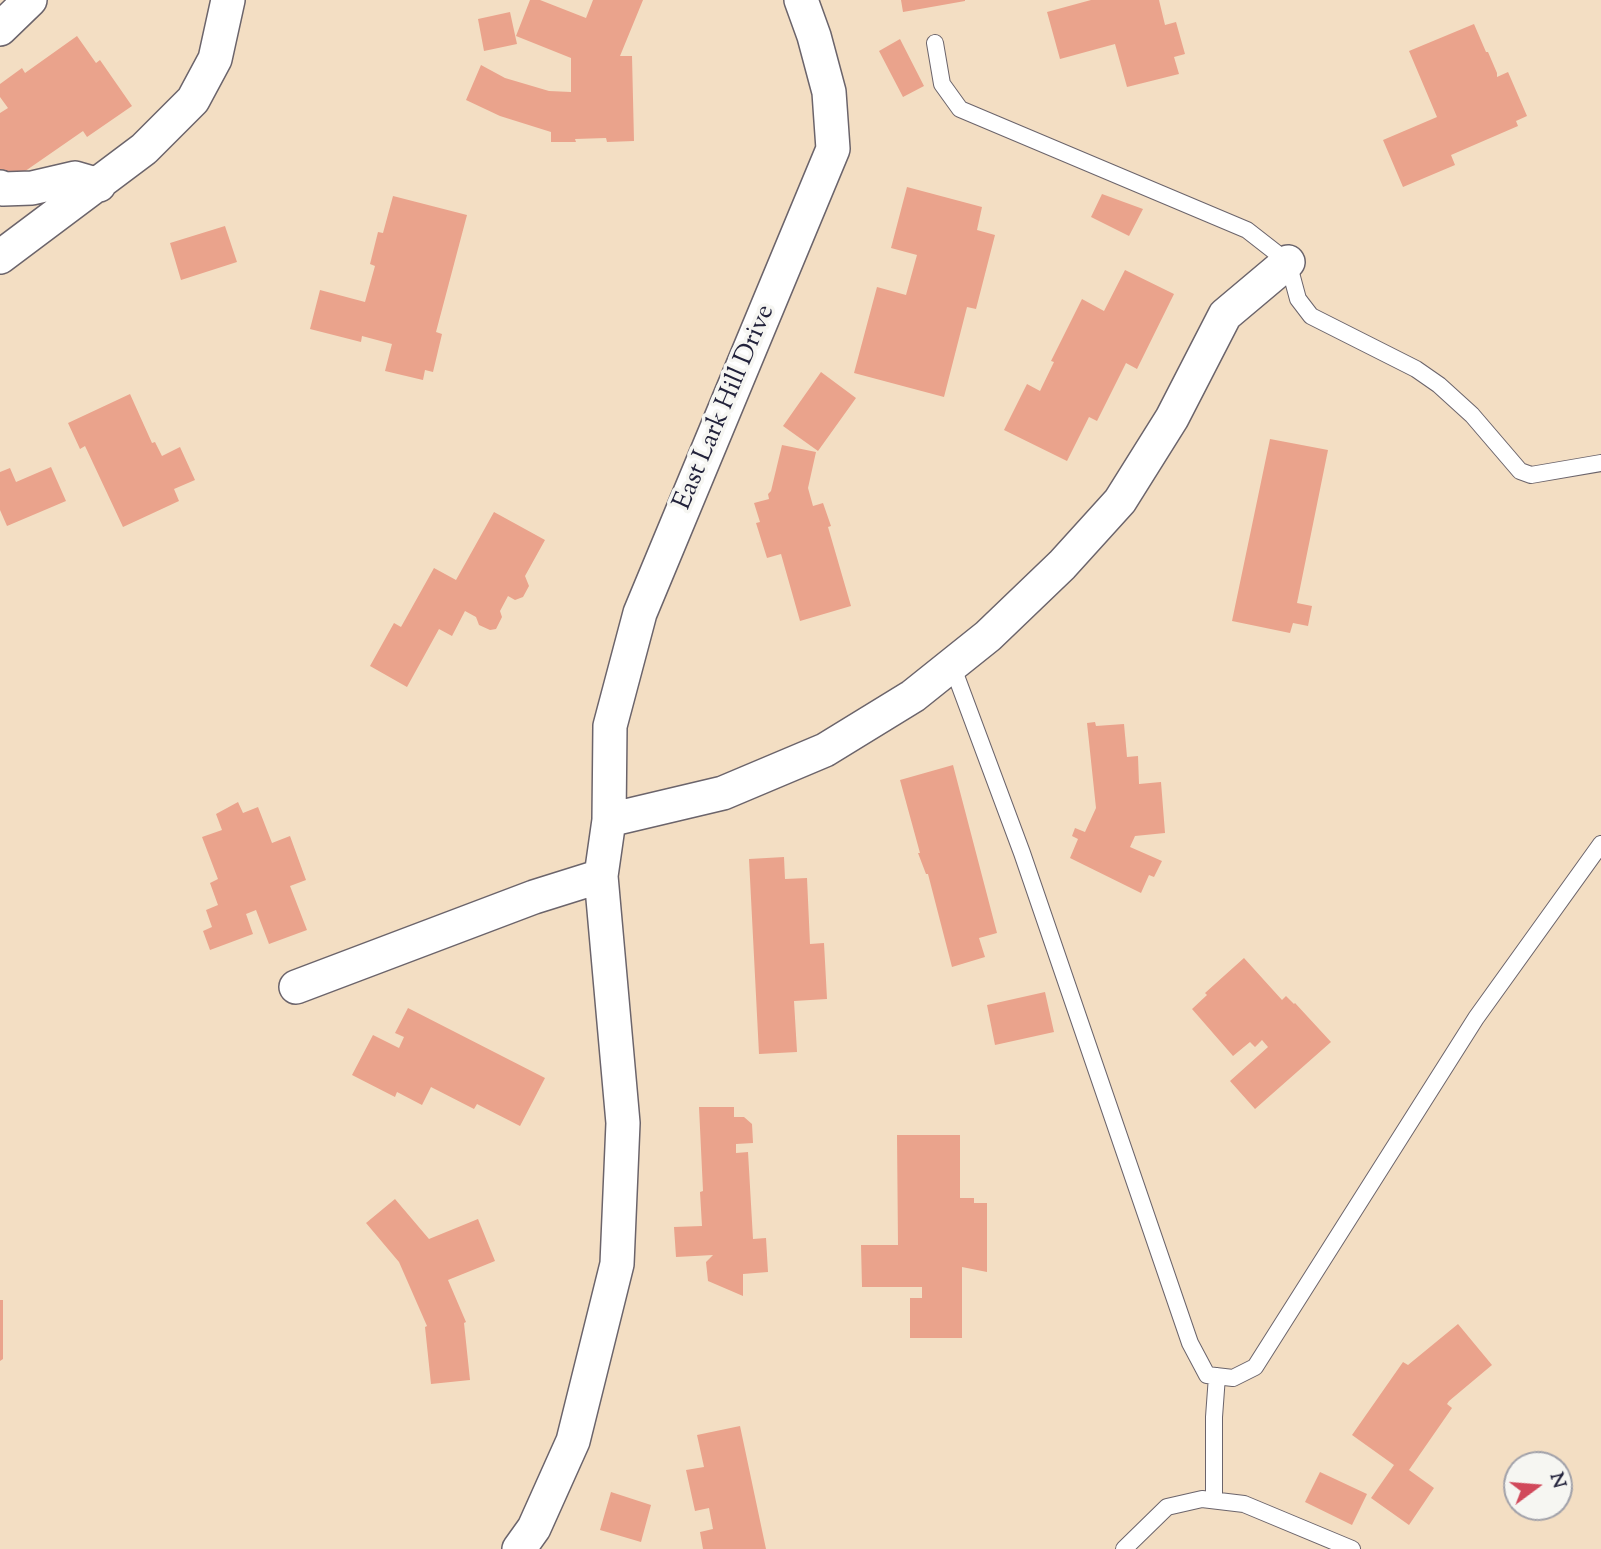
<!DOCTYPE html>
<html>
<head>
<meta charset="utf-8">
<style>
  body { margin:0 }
  #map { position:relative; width:1601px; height:1549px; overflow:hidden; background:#f3dec3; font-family:"Sorts Mill Goudy",serif }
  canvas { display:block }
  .north { position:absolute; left:1503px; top:1451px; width:70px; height:70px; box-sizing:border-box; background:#f6f6f2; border:2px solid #a1a1a9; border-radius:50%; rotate:74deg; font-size:19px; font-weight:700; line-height:28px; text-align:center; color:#22223b }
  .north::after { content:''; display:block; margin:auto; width:24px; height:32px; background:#d1495b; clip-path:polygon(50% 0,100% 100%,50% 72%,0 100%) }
</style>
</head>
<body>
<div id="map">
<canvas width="1601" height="1549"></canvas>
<div class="north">N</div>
</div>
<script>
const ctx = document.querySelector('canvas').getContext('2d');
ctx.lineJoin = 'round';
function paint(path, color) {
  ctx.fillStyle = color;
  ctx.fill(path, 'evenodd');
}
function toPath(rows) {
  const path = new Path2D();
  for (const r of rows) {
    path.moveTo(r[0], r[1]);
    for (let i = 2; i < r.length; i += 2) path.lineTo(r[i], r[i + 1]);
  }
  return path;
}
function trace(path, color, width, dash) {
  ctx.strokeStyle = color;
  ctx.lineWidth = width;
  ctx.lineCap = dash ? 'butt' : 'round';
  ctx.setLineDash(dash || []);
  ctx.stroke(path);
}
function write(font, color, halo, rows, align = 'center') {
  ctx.font = font + ' "Sorts Mill Goudy",serif';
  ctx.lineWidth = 7;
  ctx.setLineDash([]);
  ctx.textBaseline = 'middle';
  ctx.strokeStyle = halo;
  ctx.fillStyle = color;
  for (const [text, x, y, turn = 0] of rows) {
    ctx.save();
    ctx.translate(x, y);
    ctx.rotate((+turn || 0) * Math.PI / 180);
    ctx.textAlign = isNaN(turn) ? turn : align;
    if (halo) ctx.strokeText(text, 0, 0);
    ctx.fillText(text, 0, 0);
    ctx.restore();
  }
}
const building = toPath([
  [530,0,540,0,586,18,593,0,643,0,620,56,632,56,634,141,607,142,606,138,575,139,576,142,551,142,551,132,500,116,466,100,481,65,505,78,549,91,571,92,571,58,516,36],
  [901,0,965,0,965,1,903,12],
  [1091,0,1159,0,1165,25,1176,22,1185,54,1174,57,1179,74,1127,87,1115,44,1060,59,1047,12],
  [510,12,517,44,484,51,478,19],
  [1474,24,1486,52,1488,52,1497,73,1497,77,1508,72,1527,116,1516,121,1518,126,1451,155,1455,165,1403,187,1383,140,1437,117,1409,51],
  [77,36,96,63,100,60,132,106,87,137,83,131,8,183,0,170,0,113,8,108,0,97,0,84,22,68,25,73],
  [900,39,924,86,903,97,879,51],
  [907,187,982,207,977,230,995,235,976,309,967,307,944,397,854,373,877,287,906,295,917,255,891,248],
  [1102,194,1143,209,1129,236,1091,217],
  [393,196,467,215,436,332,442,334,433,372,425,370,423,380,385,371,392,344,362,336,361,342,310,329,320,290,365,302,375,266,370,264,378,232,383,233],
  [225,226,237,262,181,280,170,243],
  [1125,270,1174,294,1137,369,1126,363,1097,421,1089,417,1067,461,1004,430,1027,384,1040,391,1054,362,1051,361,1082,299,1104,311],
  [821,372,856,398,818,451,783,426],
  [130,394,152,443,155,442,162,456,180,447,195,480,174,489,179,501,123,527,85,446,80,449,68,423],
  [1270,439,1328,450,1297,603,1312,606,1308,626,1293,623,1290,633,1232,621],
  [782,445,816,452,808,488,813,506,823,503,831,526,828,527,851,606,800,621,781,554,767,558,756,523,760,522,754,503,769,499,768,494,771,491],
  [51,467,66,501,7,526,0,510,0,472,10,468,16,482],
  [494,512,545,540,525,576,529,586,523,597,515,600,508,596,500,611,502,617,496,629,490,630,479,625,476,617,465,611,452,636,439,629,407,687,370,666,394,623,401,627,434,568,456,580],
  [1095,722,1096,726,1124,724,1127,757,1138,756,1139,784,1161,782,1165,833,1135,836,1130,847,1162,861,1154,877,1149,875,1141,893,1070,858,1078,839,1072,836,1075,828,1085,832,1096,808,1087,723],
  [953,765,997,933,979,938,985,957,952,967,928,874,926,874,918,853,920,853,900,780],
  [238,802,243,813,258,807,272,843,290,836,306,880,290,886,307,930,269,944,256,910,246,914,253,934,210,950,203,931,212,927,206,910,218,905,210,883,218,879,202,837,222,830,216,814],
  [784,857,785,879,807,878,810,944,824,943,827,999,794,1001,797,1052,759,1054,749,859],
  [1244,958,1282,1000,1286,996,1294,1004,1295,1003,1331,1042,1255,1109,1230,1081,1268,1047,1262,1040,1255,1047,1250,1042,1233,1056,1192,1009,1207,995,1205,993],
  [1045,992,1054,1032,995,1045,987,1005],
  [408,1008,545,1078,520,1126,477,1104,474,1109,431,1087,422,1105,397,1092,395,1097,352,1075,373,1035,399,1048,404,1037,395,1033],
  [699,1107,734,1107,734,1117,744,1117,752,1124,753,1143,736,1144,736,1153,748,1152,753,1239,766,1238,768,1272,743,1274,743,1296,708,1281,706,1262,713,1255,676,1257,674,1227,702,1226,700,1192,703,1191],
  [897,1135,960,1135,960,1198,974,1198,974,1203,987,1203,987,1272,962,1267,962,1338,910,1338,910,1298,922,1298,922,1287,862,1287,861,1245,898,1245],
  [395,1199,429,1239,478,1219,495,1261,448,1280,466,1322,464,1323,470,1380,431,1384,425,1327,427,1326,399,1262,366,1223],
  [0,1300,3,1300,3,1359,0,1361],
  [1458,1324,1492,1365,1449,1401,1447,1404,1452,1408,1409,1470,1434,1488,1409,1525,1371,1498,1394,1465,1352,1435,1403,1362,1408,1365],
  [740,1426,766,1549,703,1549,700,1532,713,1529,709,1508,695,1511,686,1470,704,1467,697,1435],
  [1320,1472,1367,1494,1352,1525,1305,1502],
  [611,1492,651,1505,641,1542,600,1530]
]);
const lane = toPath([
  [935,43,942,84,960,109,1247,230,1288,262,1298,299,1311,316,1416,369,1439,385,1472,415,1520,471,1531,475,1601,463],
  [952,665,1022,853,1190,1343,1207,1375,1233,1378,1255,1367,1476,1018,1601,844],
  [1214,1500,1214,1417,1217,1376],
  [1124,1549,1167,1507,1202,1499,1244,1504,1352,1549]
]);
const street = toPath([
  [0,29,30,0],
  [0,187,3,189,32,188,75,178,99,185],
  [0,257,144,149,193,100,215,59,228,0],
  [609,820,610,726,640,613,833,149,829,92,814,36,801,0],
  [296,987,534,897,601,876],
  [519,1549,534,1528,573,1441,617,1264,623,1123,601,876,609,820,723,793,825,750,913,696,988,636,1062,565,1120,501,1172,418,1225,315,1288,262]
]);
const streetNames = [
  ["East Lark Hill Drive",726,408,-67]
];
paint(building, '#eaa38c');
trace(lane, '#6b646b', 18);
trace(street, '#6b646b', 36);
trace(lane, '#fff', 16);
trace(street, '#fff', 33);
write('26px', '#22223b', '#f6f6f2', streetNames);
</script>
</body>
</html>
